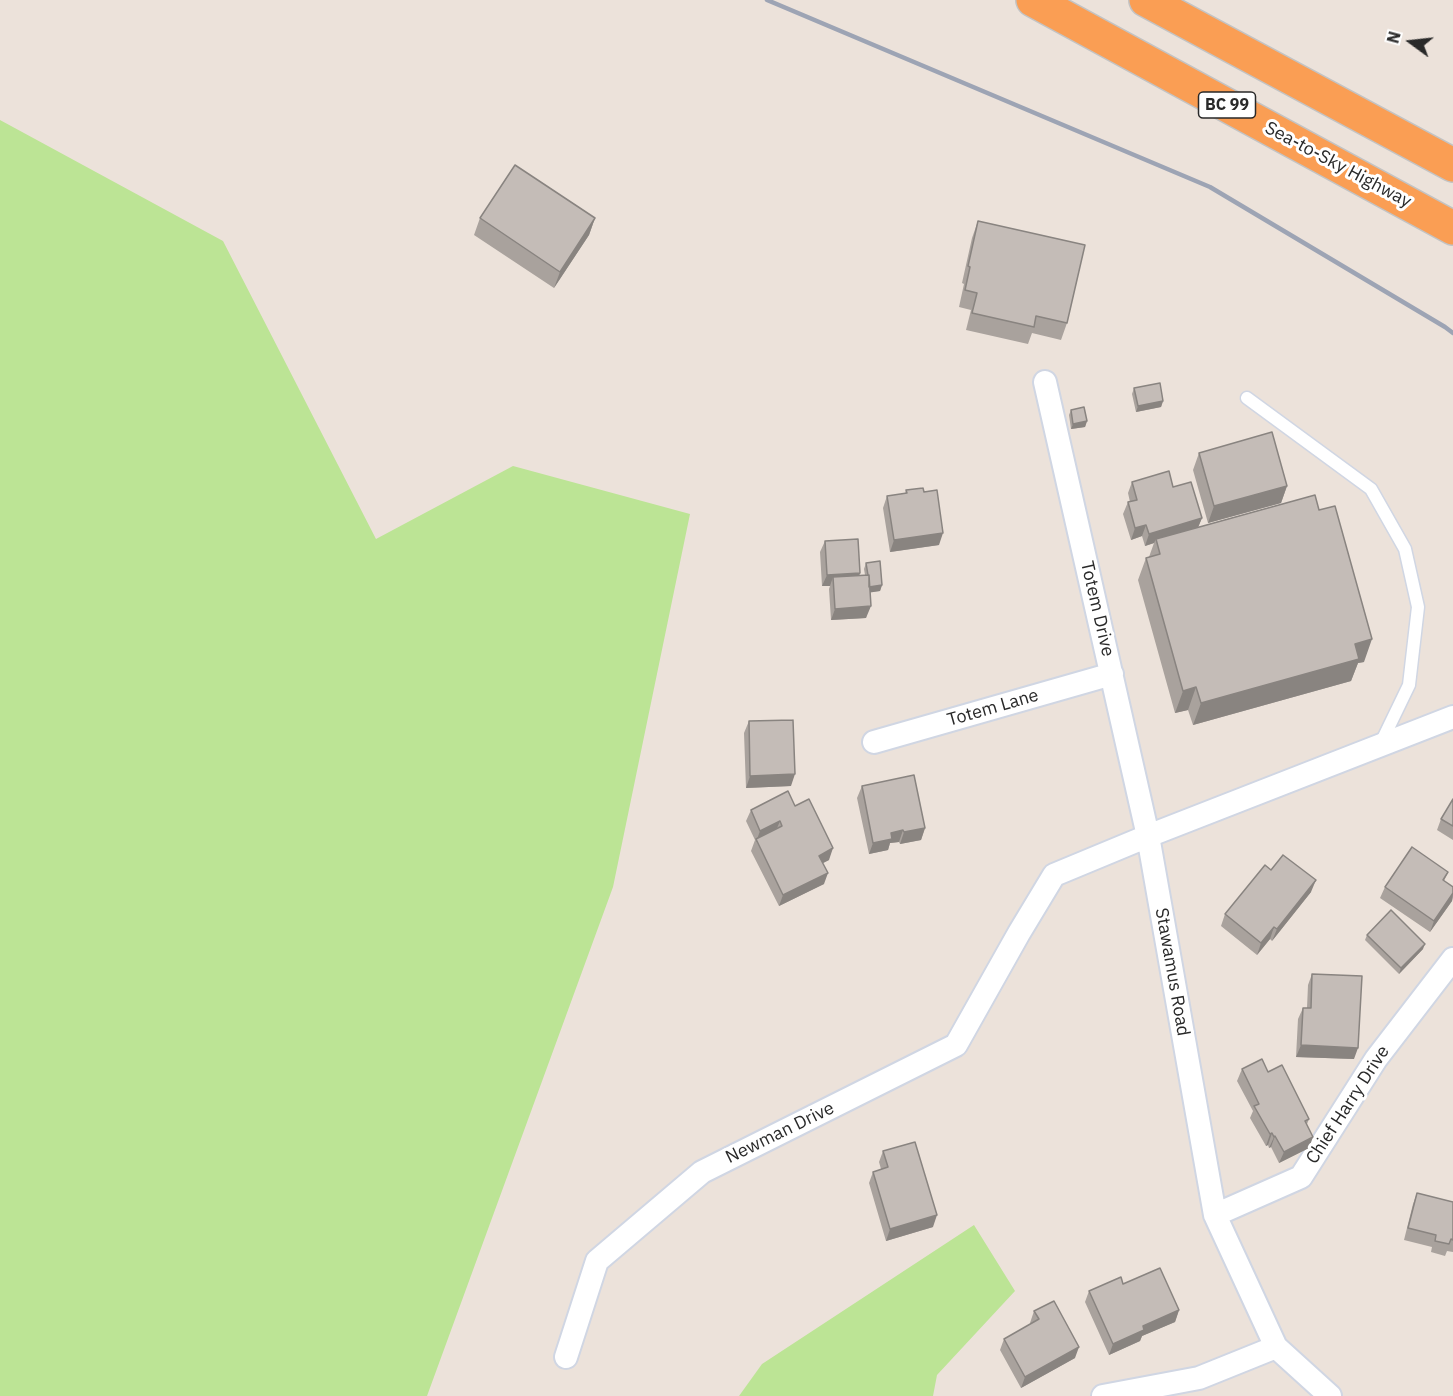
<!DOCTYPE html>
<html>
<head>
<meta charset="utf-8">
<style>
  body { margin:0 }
  #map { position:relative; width:1453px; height:1396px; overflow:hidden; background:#ece2da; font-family:"IBM Plex Sans",sans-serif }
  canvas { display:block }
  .north { position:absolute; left:1381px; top:12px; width:60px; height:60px; -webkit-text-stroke:4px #fff; paint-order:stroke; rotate:285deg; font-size:16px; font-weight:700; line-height:24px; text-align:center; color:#292929 }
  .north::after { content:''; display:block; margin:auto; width:21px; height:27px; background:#292929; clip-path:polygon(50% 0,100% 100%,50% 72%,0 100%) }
</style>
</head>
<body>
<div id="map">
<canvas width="1453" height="1396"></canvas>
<div class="north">N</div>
</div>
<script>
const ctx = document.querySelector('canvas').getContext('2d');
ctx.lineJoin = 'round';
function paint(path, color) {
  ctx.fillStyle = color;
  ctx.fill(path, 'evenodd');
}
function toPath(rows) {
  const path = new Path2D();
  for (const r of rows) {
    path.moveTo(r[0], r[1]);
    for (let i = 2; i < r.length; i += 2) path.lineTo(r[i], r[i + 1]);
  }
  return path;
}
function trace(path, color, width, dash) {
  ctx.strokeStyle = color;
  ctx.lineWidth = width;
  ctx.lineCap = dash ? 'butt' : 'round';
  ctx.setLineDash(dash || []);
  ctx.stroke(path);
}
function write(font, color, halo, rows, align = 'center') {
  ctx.font = font + ' "IBM Plex Sans",sans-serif';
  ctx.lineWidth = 6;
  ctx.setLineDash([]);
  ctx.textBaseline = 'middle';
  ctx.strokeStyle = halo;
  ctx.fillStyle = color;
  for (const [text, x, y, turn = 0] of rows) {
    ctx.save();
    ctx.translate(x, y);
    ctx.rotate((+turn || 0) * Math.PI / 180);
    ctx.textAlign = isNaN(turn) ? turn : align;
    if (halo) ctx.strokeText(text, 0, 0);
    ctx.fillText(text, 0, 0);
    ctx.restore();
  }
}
const green = toPath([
  [0,120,223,241,376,539,513,466,690,514,613,887,427,1396,0,1396],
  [974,1225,1015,1291,937,1375,933,1396,739,1396,762,1364]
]);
const service = toPath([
  [1247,398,1371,489,1405,549,1418,607,1409,685,1380,745]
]);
const minor = toPath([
  [874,742,1112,674],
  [1215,1215,1301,1177,1376,1059,1453,959],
  [566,1357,597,1261,702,1172,956,1045,1019,933,1054,875,1148,836,1045,382],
  [1103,1396,1199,1378,1276,1347],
  [1330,1396,1276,1347,1215,1215,1148,836,1453,717]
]);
const trunk = toPath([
  [1033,0,1453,228],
  [1146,0,1453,165]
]);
const rail = toPath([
  [767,0,1210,187,1445,327,1453,333]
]);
const wall = toPath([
  [480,218,595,218,589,235,554,288,474,235],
  [978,221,1067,323,1061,340,1032,333,1028,344,966,330,971,310,959,307,964,284,962,283,972,238],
  [1134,388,1163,401,1161,407,1136,412,1132,394],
  [1071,410,1087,421,1085,427,1071,429,1069,415],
  [1199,453,1287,486,1281,503,1208,523,1193,470],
  [1132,482,1173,487,1202,518,1198,527,1319,510,1364,662,1358,663,1351,681,1193,725,1188,710,1175,713,1138,580,1146,558,1149,557,1154,543,1145,546,1142,536,1131,540,1123,514,1128,502,1130,502,1128,493],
  [906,490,924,492,939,545,890,552,883,508,887,496,905,494],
  [825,541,860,573,859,576,865,575,864,569,866,563,882,585,880,591,870,592,866,618,831,620,829,589,830,586,822,586,820,552],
  [749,721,791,786,746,788,744,733],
  [862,786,925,828,921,840,900,844,899,842,890,843,888,850,869,854,857,798],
  [1453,799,1453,840,1437,830,1441,819],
  [795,806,829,860,823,863,824,884,779,906,751,851,755,840,746,821,751,810],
  [1271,870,1311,892,1272,941,1270,939,1257,955,1221,926,1225,914],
  [1448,872,1444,881,1453,893,1453,897,1452,901,1430,932,1380,898,1385,887],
  [1367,935,1423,949,1399,974,1365,940],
  [1312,974,1354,1059,1296,1057,1298,1019,1303,1008,1307,1008,1308,985],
  [1242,1069,1268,1072,1309,1119,1307,1124,1309,1148,1279,1163,1271,1147,1269,1148,1268,1145,1266,1146,1250,1118,1253,1111,1237,1081],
  [883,1151,933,1227,886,1241,869,1183,873,1172,881,1169,879,1162],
  [1417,1193,1453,1202,1453,1252,1447,1251,1445,1256,1431,1252,1432,1247,1404,1240,1413,1204],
  [1123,1284,1179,1310,1175,1322,1142,1336,1140,1341,1109,1355,1085,1302,1089,1291],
  [1034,1311,1075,1358,1021,1388,1000,1350,1004,1339,1031,1324,1030,1323]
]);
const shadedWall = toPath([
  [595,218,589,235,554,288,560,272],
  [1163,401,1161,407,1136,412,1138,406],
  [1087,421,1085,427,1071,429,1073,424],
  [1287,486,1281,503,1208,523,1214,506],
  [1202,518,1197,530,1156,539,1154,543,1145,546,1149,534],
  [1146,525,1142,536,1131,540,1135,528],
  [943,533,939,545,890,552,894,540],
  [860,573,856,584,833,577,830,586,822,586,827,575],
  [882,585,880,591,867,593,869,587],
  [871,606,866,618,831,620,835,609],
  [1372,639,1364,662,1358,663,1351,681,1193,725,1201,703,1355,644],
  [1196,687,1188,710,1175,713,1183,691],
  [795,774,791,786,746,788,750,776],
  [780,821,775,833,756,842,760,831],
  [925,828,921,840,900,844,904,832],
  [903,830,899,842,890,843,888,850,869,854,873,843,891,833],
  [833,848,829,860,815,867,819,856],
  [828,873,824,884,779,906,783,895],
  [1316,880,1311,892,1272,941,1277,929],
  [1453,893,1452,901,1430,932,1434,921],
  [1274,927,1270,939,1257,955,1261,943],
  [1425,944,1423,949,1399,974,1401,968],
  [1301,1045,1358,1048,1354,1059,1296,1057],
  [1272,1133,1268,1145,1266,1146,1270,1134],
  [1275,1136,1271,1147,1269,1148,1274,1137],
  [1313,1137,1309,1148,1279,1163,1284,1152],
  [937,1215,933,1227,886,1241,890,1229],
  [1179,1310,1175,1322,1142,1336,1140,1341,1109,1355,1113,1344,1143,1326],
  [1079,1347,1075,1358,1021,1388,1025,1377]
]);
const building = toPath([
  [515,165,595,218,560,272,480,218,515,165],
  [978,221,1085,245,1067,323,1036,316,1034,327,972,313,977,293,965,290,970,267,968,266,978,221],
  [1160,383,1163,401,1138,406,1134,388,1160,383],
  [1084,407,1087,421,1073,424,1071,410,1084,407],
  [1272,432,1287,486,1214,506,1199,453,1272,432],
  [1169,471,1173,487,1191,482,1202,518,1149,534,1146,525,1135,528,1128,502,1137,500,1132,482,1169,471],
  [923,488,924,492,937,490,943,533,894,540,887,496,907,493,906,490,923,488],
  [1315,495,1319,510,1335,506,1372,639,1355,644,1359,659,1201,703,1196,687,1183,691,1146,558,1160,554,1156,539,1315,495],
  [858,539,860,573,827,575,825,541,858,539],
  [880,561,882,585,869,587,869,575,868,575,866,563,880,561],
  [869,575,871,606,835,609,833,577,869,575],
  [793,720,795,774,750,776,749,721,793,720],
  [914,775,925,828,904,832,903,830,891,833,892,839,873,843,862,786,914,775],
  [788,791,795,806,809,799,833,848,819,856,828,873,783,895,756,839,782,826,780,821,760,831,751,810,788,791],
  [1453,799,1453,826,1441,819,1453,799],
  [1412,847,1448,872,1443,880,1453,887,1453,893,1434,921,1385,887,1412,847],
  [1283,855,1316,880,1277,929,1274,927,1261,943,1225,914,1265,865,1271,870,1283,855],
  [1391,910,1425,944,1401,968,1367,935,1391,910],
  [1312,974,1362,976,1358,1048,1301,1045,1303,1008,1311,1008,1312,974],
  [1262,1059,1268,1072,1282,1065,1309,1119,1305,1121,1313,1137,1284,1152,1275,1136,1274,1137,1272,1133,1270,1134,1254,1106,1259,1104,1242,1069,1262,1059],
  [915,1142,937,1215,890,1229,873,1172,888,1167,883,1151,915,1142],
  [1417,1193,1453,1202,1453,1240,1451,1239,1449,1244,1435,1241,1436,1235,1408,1228,1417,1193],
  [1160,1268,1179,1310,1143,1326,1144,1330,1113,1344,1089,1291,1121,1277,1123,1284,1160,1268],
  [1054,1301,1079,1347,1025,1377,1004,1339,1039,1319,1034,1311,1054,1301]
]);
const shields = [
  [1227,105,57]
];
const shieldNames = [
  ["BC 99",1227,105]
];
const streetNames = [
  ["Sea-to-Sky Highway",1338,165,28],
  ["Totem Drive",1097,609,77],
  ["Totem Lane",993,708,-16],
  ["Stawamus Road",1172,972,80],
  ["Chief Harry Drive",1348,1105,-57],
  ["Newman Drive",780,1133,-26]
];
paint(green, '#bce495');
trace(service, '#d0d6e3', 15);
trace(minor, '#d0d6e3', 26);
trace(trunk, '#c3c3c3', 36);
trace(service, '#fff', 12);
trace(minor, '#fff', 22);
trace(trunk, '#fa9e54', 33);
trace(rail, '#9da4b4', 4.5);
paint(wall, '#a9a29d');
paint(shadedWall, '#898480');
paint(building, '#c4bcb7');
trace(building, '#898480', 1.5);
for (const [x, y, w] of shields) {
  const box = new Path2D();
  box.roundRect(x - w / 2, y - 13, w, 26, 4.5);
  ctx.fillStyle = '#fff';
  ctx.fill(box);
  trace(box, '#292929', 1.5);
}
write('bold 16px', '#292929', null, shieldNames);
write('18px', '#292929', '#fff', streetNames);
</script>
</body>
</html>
